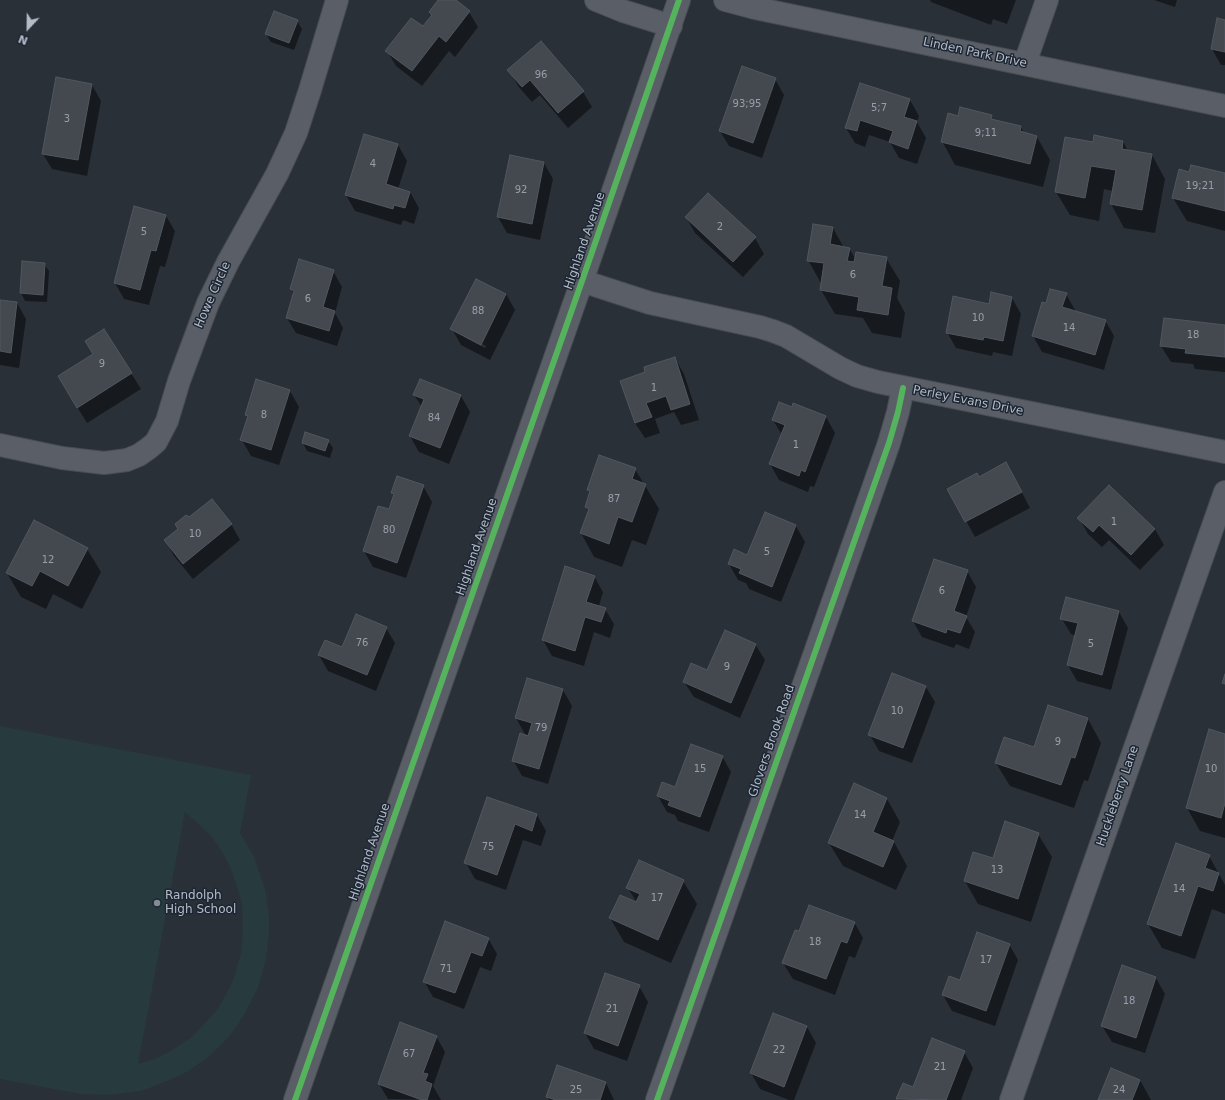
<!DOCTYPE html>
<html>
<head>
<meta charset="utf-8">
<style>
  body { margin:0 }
  #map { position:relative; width:1225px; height:1100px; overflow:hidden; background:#2a3038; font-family:"DejaVu Sans",sans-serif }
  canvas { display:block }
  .north { position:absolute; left:8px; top:8px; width:40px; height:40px; -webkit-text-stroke:3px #1d2633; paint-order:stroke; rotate:202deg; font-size:11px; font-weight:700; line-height:16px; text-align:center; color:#b4bcc9 }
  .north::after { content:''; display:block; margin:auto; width:14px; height:18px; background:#b4bcc9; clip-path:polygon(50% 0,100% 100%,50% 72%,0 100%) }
</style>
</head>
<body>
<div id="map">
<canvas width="1225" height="1100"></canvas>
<div class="north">N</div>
</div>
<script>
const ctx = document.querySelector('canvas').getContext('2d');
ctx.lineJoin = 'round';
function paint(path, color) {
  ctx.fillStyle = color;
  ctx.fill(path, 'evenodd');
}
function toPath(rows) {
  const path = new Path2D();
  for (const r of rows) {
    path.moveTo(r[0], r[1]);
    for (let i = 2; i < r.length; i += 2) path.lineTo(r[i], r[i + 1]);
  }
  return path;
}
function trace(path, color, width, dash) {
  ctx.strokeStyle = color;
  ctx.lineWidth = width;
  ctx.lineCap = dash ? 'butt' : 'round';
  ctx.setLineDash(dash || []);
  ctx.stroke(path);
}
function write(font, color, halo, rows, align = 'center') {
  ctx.font = font + ' "DejaVu Sans",sans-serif';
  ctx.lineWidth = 3;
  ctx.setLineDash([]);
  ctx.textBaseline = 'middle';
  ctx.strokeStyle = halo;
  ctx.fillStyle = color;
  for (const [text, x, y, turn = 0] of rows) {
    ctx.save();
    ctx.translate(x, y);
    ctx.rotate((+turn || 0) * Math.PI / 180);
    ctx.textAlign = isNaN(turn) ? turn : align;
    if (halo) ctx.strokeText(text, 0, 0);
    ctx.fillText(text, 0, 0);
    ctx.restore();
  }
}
const green = toPath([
  [0,726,251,775,240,833,254,857,265,889,269,916,269,931,266,959,258,988,246,1011,237,1026,227,1039,208,1057,187,1072,176,1077,152,1087,140,1091,109,1095,81,1094,0,1079],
  [185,812,198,823,213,838,225,857,230,867,237,886,242,904,243,930,241,953,234,978,229,989,217,1010,207,1021,192,1037,174,1049,155,1059,138,1064]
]);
const shadow = toPath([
  [439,0,454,0,469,12,478,27,455,57,449,51,422,86,396,66,387,51,423,28,432,16,430,12],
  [930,0,1016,0,1007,24,993,19,991,25,931,2],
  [1154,0,1177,0,1175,7],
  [297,21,302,29,294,50,271,42,266,34],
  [1225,21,1225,65,1221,65,1212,49],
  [509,70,583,92,592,107,568,128,540,95,532,102,518,86],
  [775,79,784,95,762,158,729,146,720,131],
  [861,84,910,100,919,116,917,122,926,138,917,164,899,158,890,142,869,135,865,147,855,143,846,128],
  [92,85,101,101,87,176,52,169,43,154],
  [991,116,993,120,1021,127,1024,133,1037,137,1050,160,1043,187,955,165,942,141,958,117],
  [1123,141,1128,151,1152,155,1165,179,1155,233,1124,228,1111,204,1113,191,1104,189,1099,221,1070,215,1056,192,1093,143],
  [398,145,407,161,398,189,410,192,419,208,414,224,403,220,401,225,355,211,346,195],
  [544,163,553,179,540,240,507,233,498,217],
  [1190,173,1225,174,1225,231,1187,221,1173,198],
  [708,194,755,238,764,254,743,277,695,233,686,217],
  [166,216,175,231,165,267,160,266,149,305,124,299,115,283],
  [814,225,833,228,844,248,849,248,856,260,886,258,900,281,897,298,905,313,901,338,872,333,863,318,835,314,821,290,822,285,808,260],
  [44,264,49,271,47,302,25,301,21,293],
  [333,271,342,287,335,313,343,328,337,346,296,333,287,318,294,295,291,289],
  [476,280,506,294,515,310,490,360,461,345,452,329],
  [464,335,486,346,485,348,464,337],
  [1066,294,1075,310,1074,312,1105,320,1114,336,1104,370,1042,352,1033,336,1046,305],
  [1012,298,1021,314,1012,356,993,352,992,356,956,348,947,332],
  [0,301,17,303,26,319,19,368,0,365],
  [1164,319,1225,326,1225,372,1195,369,1193,364,1171,362,1161,346],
  [104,330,141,389,87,423,68,392,94,355],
  [675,358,684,374,699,420,681,425,674,412,655,419,660,433,645,438,635,423,647,373],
  [421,380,461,396,470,412,449,464,419,452,410,436,422,407,414,395],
  [290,391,299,407,279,465,251,456,242,440,249,419,246,414],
  [793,405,826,417,835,433,814,487,810,486,808,492,779,480,770,464,782,435,773,420,792,408],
  [328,441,333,448,330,458,307,451,303,443],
  [600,457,635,469,659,509,646,545,632,540,622,567,594,557,581,533,589,512,586,507,590,494,588,490],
  [979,478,1015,479,1030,508,975,537,949,490],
  [423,486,432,502,406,578,373,567,364,551,390,511,394,497,392,493],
  [765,514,796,526,805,542,781,602,749,589,746,583,738,580,729,564,748,556],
  [1079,518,1155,529,1164,545,1140,570,1109,540,1102,547,1088,534],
  [189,519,231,524,240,540,193,579,174,556,165,540,179,530],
  [87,549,101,572,82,609,53,594,46,609,21,597,7,573],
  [967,571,976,587,966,617,975,632,969,649,956,644,954,648,922,637,913,621],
  [594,576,603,592,599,606,605,609,614,624,610,638,594,632,584,666,552,656,543,640],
  [1119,612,1128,628,1111,690,1077,681,1068,665,1076,636,1071,634,1062,619],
  [386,628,395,643,376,691,328,671,319,655,343,648],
  [755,644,765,660,740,718,694,697,684,682,708,671],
  [892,674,926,687,935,702,912,763,879,751,870,735],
  [563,690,572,706,548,784,522,776,513,760,529,735,525,734,516,718],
  [1049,706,1088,719,1101,743,1088,781,1084,780,1074,808,1010,786,996,763,1035,748],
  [1225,735,1225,838,1200,831,1187,808],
  [722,756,731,772,709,832,678,821,675,815,667,812,658,796,676,788],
  [854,784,887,799,900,822,892,841,894,842,907,866,896,890,843,866,829,843],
  [488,798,537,815,546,831,541,846,523,840,506,890,475,879,466,863],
  [1038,834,1052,857,1031,922,978,904,965,881,994,860],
  [1209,856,1225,885,1225,914,1212,909,1195,959,1162,948,1148,924],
  [683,881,697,904,671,963,624,942,610,918,637,903,628,888],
  [854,922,863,938,855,958,849,956,835,995,793,979,783,963,799,933],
  [488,938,497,954,491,971,480,967,464,1009,433,997,424,981],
  [1009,944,1018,960,995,1026,952,1011,943,995],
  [1156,978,1165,994,1145,1053,1112,1042,1102,1026],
  [639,986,648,1002,627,1061,594,1049,585,1033],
  [774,1014,807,1027,816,1043,794,1100,789,1100,760,1089,751,1073],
  [436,1036,445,1052,433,1086,441,1100,388,1099,379,1084],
  [964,1052,973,1068,961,1100,898,1100,903,1084,913,1088],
  [558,1066,606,1083,614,1100,549,1100,547,1096],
  [1140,1080,1151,1100,1099,1100]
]);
const building = toPath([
  [438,0,456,0,470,11,446,42,439,36,412,71,385,51,411,18,423,26,432,15,429,12,438,0],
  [274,11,298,20,289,43,265,34,274,11],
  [1217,18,1225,20,1225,52,1211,49,1217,18],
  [541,41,584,91,558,113,530,80,522,87,507,70,541,41],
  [742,66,776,78,753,143,719,131,742,66],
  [56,77,92,84,78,160,42,154,56,77],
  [860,83,910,99,904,117,917,121,908,149,889,142,893,131,860,120,857,131,845,128,860,83],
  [960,107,992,115,991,119,1021,126,1020,131,1037,136,1030,164,941,142,948,113,958,116,960,107],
  [364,134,398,144,386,184,410,192,405,208,394,205,393,209,345,195,364,134],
  [1094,135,1123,141,1122,149,1152,154,1142,210,1110,204,1116,170,1091,166,1085,198,1055,192,1065,137,1093,142,1094,135],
  [510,155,544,162,532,224,497,217,510,155],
  [1191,165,1225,173,1225,211,1172,198,1179,169,1189,172,1191,165],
  [708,193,756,237,733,262,685,217,708,193],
  [134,206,166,215,156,251,151,250,140,290,114,283,134,206],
  [813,224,833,227,830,244,850,248,847,261,854,262,856,252,887,257,882,286,892,288,888,315,857,310,859,297,820,290,824,263,807,261,813,224],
  [299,259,334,270,323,307,335,311,329,331,286,318,294,291,290,289,299,259],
  [22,261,45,263,43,295,20,293,22,261],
  [476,279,506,294,481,345,450,329,476,279],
  [1050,289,1067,293,1062,307,1106,320,1095,355,1032,336,1042,302,1046,303,1050,289],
  [991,292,1012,297,1003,341,984,337,983,340,946,333,953,296,989,304,991,292],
  [0,300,17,302,11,353,0,351,0,300],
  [1164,318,1225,325,1225,357,1185,353,1186,349,1160,346,1164,318],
  [104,329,132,373,77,408,58,376,93,354,85,341,104,329],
  [675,357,690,404,671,410,666,396,646,403,652,417,635,423,620,381,645,372,644,367,675,357],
  [256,379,290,390,271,450,240,440,248,416,245,415,256,379],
  [420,379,461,395,440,448,409,436,424,399,413,395,420,379],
  [779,402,792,407,793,403,826,416,805,472,801,470,799,476,769,464,785,425,772,420,779,402],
  [305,432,329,440,325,451,302,443,305,432],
  [599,455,636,468,632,479,646,484,632,522,618,517,609,544,580,533,589,509,585,507,590,491,587,490,599,455],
  [1006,462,1022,492,965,522,947,489,977,473,979,477,1006,462],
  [397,476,424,485,397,563,363,551,378,506,389,509,394,494,391,493,397,476],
  [1109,485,1155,529,1131,555,1099,525,1093,532,1077,518,1109,485],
  [212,499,232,524,183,564,164,540,178,529,175,524,186,515,189,517,212,499],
  [765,512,796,525,772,587,739,573,741,569,728,564,734,549,747,555,765,512],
  [34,520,88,548,68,586,40,571,32,586,6,573,34,520],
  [934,559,968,570,954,611,967,616,960,633,947,629,946,633,912,621,934,559],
  [565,566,595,576,586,602,606,608,601,622,585,617,575,651,542,640,565,566],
  [1066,597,1119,611,1102,675,1067,665,1078,623,1060,619,1066,597],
  [356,614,387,627,367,675,318,655,325,640,342,647,356,614],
  [725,630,756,644,731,703,683,682,691,663,707,670,725,630],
  [892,673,926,686,903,748,868,735,892,673],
  [1225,674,1225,684,1222,683,1225,674],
  [527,678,563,689,539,769,512,761,520,733,528,736,532,723,515,718,527,678],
  [1048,705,1088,718,1075,758,1071,757,1061,785,995,763,1004,737,1034,747,1048,705],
  [1209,729,1225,734,1225,803,1221,818,1186,808,1209,729],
  [691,744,723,756,700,817,668,805,670,801,657,796,662,782,675,787,691,744],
  [854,783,887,798,873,832,894,841,883,867,828,843,854,783],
  [487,797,537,814,532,831,515,824,497,875,464,863,487,797],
  [1005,821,1039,833,1018,899,964,881,973,852,993,858,1005,821],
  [1176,843,1210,855,1205,868,1219,873,1213,891,1198,886,1181,936,1147,924,1176,843],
  [639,860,684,880,658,940,609,918,620,895,636,902,640,894,626,888,639,860],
  [809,905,855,922,847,943,841,941,826,979,782,963,795,930,799,931,809,905],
  [445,921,489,938,482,956,471,952,455,993,423,982,445,921],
  [977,932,1010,944,986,1011,942,995,949,976,960,980,977,932],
  [1122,965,1156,977,1136,1038,1101,1026,1122,965],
  [605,973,640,985,618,1046,584,1033,605,973],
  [773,1013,807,1026,784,1087,750,1073,773,1013],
  [400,1022,437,1036,423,1073,428,1074,425,1081,432,1084,427,1100,422,1100,378,1084,400,1022],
  [932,1038,965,1051,946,1100,896,1099,903,1083,913,1087,932,1038],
  [557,1065,606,1082,600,1100,556,1100,546,1097,557,1065],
  [1111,1068,1140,1080,1132,1100,1098,1100,1111,1068]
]);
const minor = toPath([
  [596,0,623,11,671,26],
  [725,0,755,8,1225,106],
  [1025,63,1047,0],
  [582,281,650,303,760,327,773,331,786,336,840,368,857,376,878,382,1225,452],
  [0,445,62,458,104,463,127,460,139,455,149,448,156,442,167,421,179,381,208,303,228,262,277,174,296,133,310,90,337,0],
  [657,1100,889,443,898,412,903,388],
  [1011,1100,1225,492]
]);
const tertiary = toPath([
  [295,1100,582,281,679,0]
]);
const cycleway = toPath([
  [295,1100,582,281,679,0],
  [657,1100,889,443,898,412,903,388]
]);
const markers = [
  [157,903,4,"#848b96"]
];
const numberNames = [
  ["96",541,75],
  ["93;95",747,104],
  ["5;7",879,108],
  ["3",67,119],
  ["9;11",986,133],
  ["4",373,164],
  ["19;21",1200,186],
  ["92",521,190],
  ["2",720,227],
  ["5",144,232],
  ["6",853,275],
  ["6",308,299],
  ["88",478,311],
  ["10",978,318],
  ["14",1069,328],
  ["18",1193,335],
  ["9",102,364],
  ["1",654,388],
  ["8",264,415],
  ["84",434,418],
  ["1",796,445],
  ["87",614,499],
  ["1",1114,522],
  ["80",389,530],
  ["10",195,534],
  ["5",767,552],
  ["12",48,560],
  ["6",942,591],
  ["76",362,643],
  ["5",1091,644],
  ["9",727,667],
  ["10",897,711],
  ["79",541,728],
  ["9",1058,742],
  ["15",700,769],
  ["10",1211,769],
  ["14",860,815],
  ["75",488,847],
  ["13",997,870],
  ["14",1179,889],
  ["17",657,898],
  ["18",815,942],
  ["17",986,960],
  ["71",446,969],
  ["18",1129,1001],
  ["21",612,1009],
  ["22",779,1050],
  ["67",409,1054],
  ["21",940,1067],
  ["25",576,1090],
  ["24",1119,1090]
];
const streetNames = [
  ["Linden Park Drive",975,53,12],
  ["Highland Avenue",585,241,-71],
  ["Howe Circle",213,295,-66],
  ["Perley Evans Drive",968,401,11],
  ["Highland Avenue",477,547,-71],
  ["Glovers Brook Road",772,741,-71],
  ["Huckleberry Lane",1118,796,-71],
  ["Highland Avenue",370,852,-71]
];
const poiNames = [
  ["Randolph",165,896],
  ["High School",165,910]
];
paint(green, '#273a3e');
paint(shadow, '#0007');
paint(building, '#444950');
trace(building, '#52575f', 1);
trace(minor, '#484c53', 24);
trace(tertiary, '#484c53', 24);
trace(minor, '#5a5e66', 22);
trace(tertiary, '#5a5e66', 22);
trace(cycleway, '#56b35d', 6);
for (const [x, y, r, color] of markers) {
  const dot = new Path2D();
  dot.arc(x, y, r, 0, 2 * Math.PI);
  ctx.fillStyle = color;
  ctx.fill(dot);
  trace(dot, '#1d2633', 1.5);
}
write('10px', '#989fab', null, numberNames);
write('12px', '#b4bcc9', '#1d2633', streetNames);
write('12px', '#b4bcc9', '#1d2633', poiNames, 'left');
</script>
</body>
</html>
